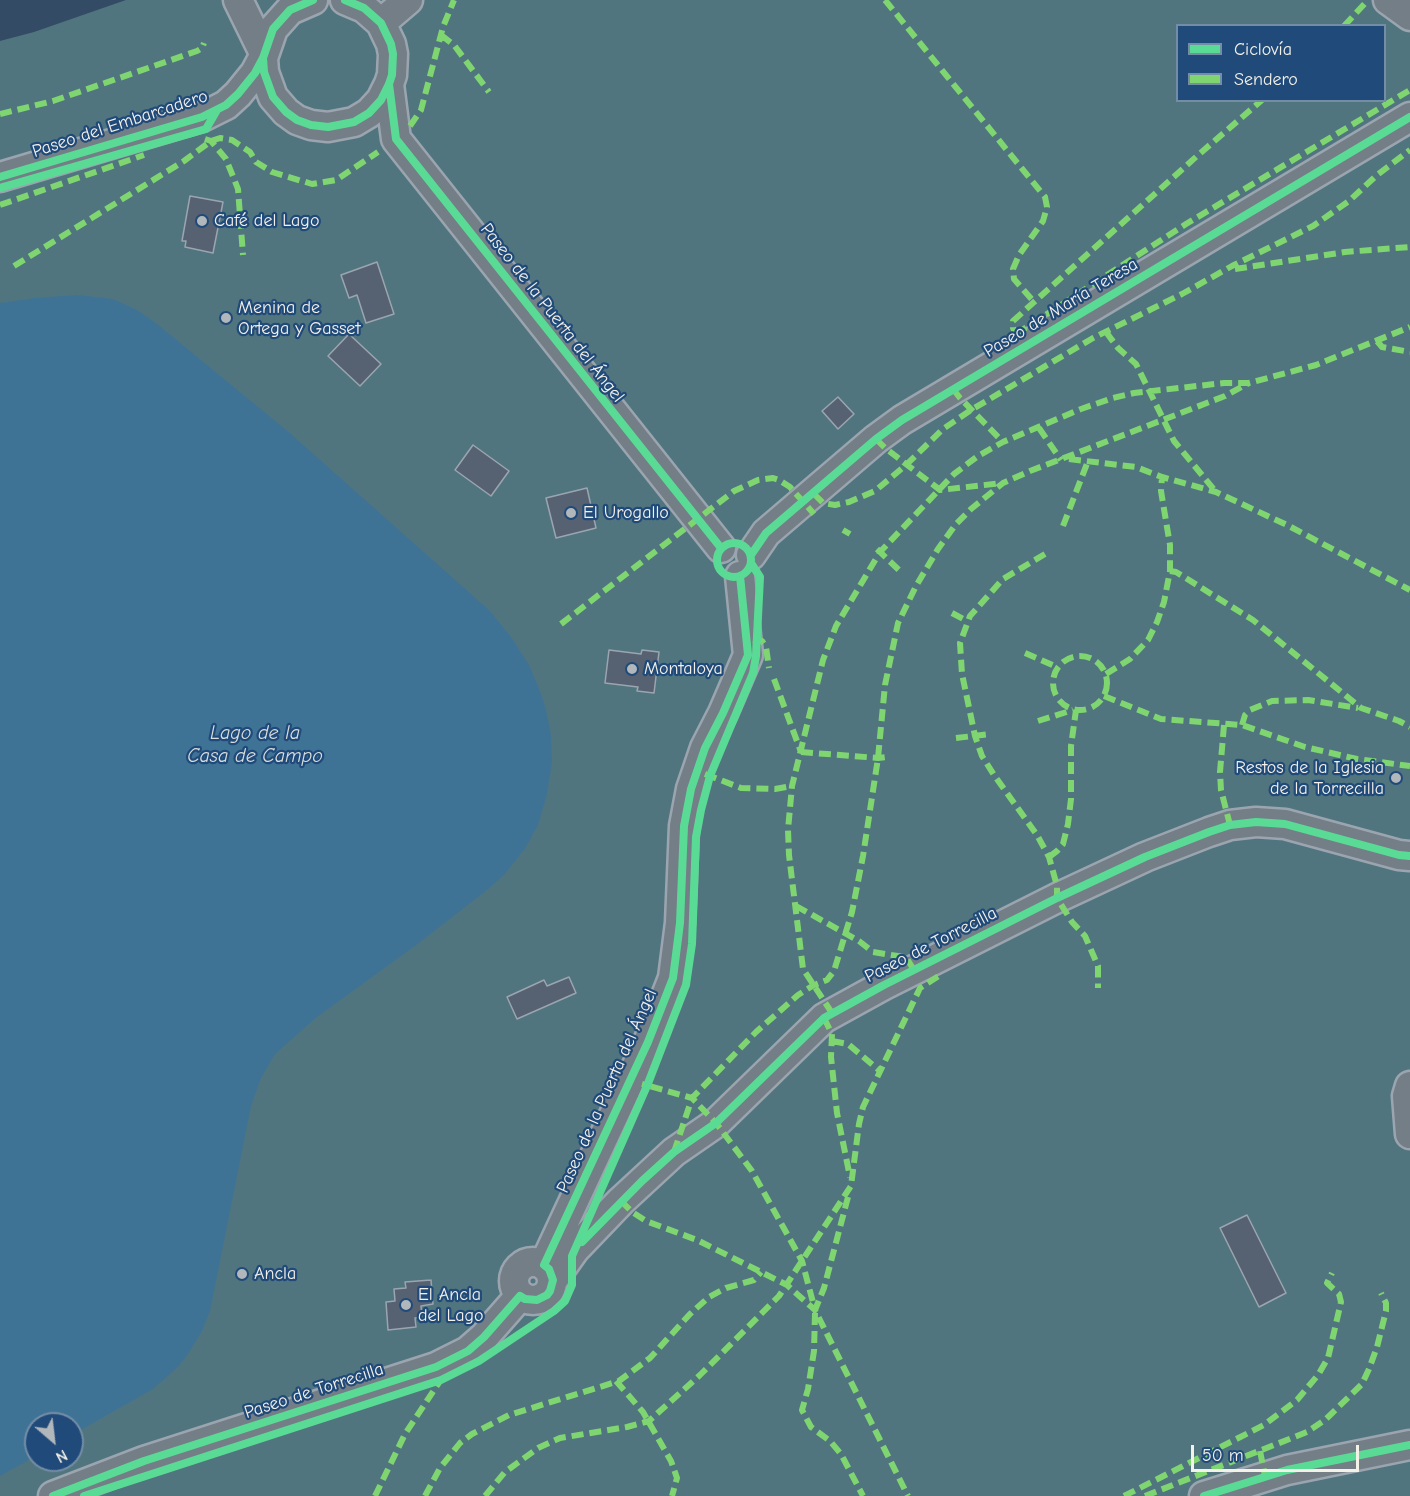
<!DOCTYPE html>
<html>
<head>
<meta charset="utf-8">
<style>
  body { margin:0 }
  #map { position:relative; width:1410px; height:1496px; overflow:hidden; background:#344b65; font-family:"Comic Neue",sans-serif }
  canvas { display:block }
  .legend { position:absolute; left:1176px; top:24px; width:210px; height:78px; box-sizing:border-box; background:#1f4a7a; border:2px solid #748da6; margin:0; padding:8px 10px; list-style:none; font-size:18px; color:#f4f1e8 }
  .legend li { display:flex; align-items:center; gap:12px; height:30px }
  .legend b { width:30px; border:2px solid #748da6 }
  .north { position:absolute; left:24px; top:1412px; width:60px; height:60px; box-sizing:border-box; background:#1f4a7a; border:2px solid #748da6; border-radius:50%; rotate:152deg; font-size:16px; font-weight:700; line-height:24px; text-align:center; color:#f4f1e8 }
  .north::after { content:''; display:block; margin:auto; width:21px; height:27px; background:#b1b7ba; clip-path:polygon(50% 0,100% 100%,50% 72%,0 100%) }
  .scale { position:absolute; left:1191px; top:1445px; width:168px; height:27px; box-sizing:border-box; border:3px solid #f4f1e8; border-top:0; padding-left:8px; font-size:18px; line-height:21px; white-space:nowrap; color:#f4f1e8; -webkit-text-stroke:4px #1f4a7a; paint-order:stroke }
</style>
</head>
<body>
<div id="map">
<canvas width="1410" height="1496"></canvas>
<ul class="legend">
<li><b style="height:8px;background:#5adb95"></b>Ciclovía</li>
<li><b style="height:8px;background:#7fd670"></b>Sendero</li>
</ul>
<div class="north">N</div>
<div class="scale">50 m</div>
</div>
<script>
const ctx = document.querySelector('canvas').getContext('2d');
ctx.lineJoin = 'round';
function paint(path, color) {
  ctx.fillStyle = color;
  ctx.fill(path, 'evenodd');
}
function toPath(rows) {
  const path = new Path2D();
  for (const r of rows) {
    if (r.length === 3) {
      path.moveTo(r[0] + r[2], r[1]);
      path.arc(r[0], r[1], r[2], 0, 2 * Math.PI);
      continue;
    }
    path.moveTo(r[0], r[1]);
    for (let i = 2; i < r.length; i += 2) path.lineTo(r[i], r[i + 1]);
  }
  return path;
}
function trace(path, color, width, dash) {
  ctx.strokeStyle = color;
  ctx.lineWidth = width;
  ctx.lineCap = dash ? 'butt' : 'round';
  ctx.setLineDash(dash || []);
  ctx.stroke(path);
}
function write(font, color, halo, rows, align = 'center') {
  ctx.font = font + ' "Comic Neue",sans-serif';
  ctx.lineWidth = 4.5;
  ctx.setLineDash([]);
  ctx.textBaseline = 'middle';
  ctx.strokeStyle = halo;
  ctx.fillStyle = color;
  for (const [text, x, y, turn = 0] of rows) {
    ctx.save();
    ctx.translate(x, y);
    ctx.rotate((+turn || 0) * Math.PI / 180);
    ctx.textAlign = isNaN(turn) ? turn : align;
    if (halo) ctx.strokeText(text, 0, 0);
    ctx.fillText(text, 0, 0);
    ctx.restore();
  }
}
const green = toPath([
  [126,0,1410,0,1410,1496,0,1496,0,41,34,32],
  [1178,26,1384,26,1384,100,1178,100],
  [36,1424,72,1424,72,1460,36,1460]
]);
const water = toPath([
  [77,295,113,299,137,310,156,323,291,434,490,611,511,637,529,665,540,691,546,710,551,735,552,762,547,794,538,825,526,847,504,875,487,890,419,943,317,1017,275,1054,261,1078,251,1106,210,1311,202,1331,188,1354,178,1367,153,1389,72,1435,72,1424,36,1424,36,1456,0,1476,0,303,35,298]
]);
const building = toPath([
  [190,196,223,202,213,253,185,247,186,241,182,241,190,196],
  [377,262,394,314,366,323,357,295,349,298,341,275,377,262],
  [349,334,381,364,360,386,328,356,349,334],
  [838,397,854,414,838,429,822,411,838,397],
  [473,445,509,471,491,496,455,470,473,445],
  [587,488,596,528,556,538,546,498,587,488],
  [609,650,641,654,642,650,659,652,654,693,637,691,638,687,605,683,609,650],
  [569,977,576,993,517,1019,507,997,544,980,547,986,569,977],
  [1247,1215,1286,1293,1259,1307,1220,1228,1247,1215],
  [431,1280,433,1304,421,1306,422,1317,415,1318,416,1327,388,1330,386,1302,395,1301,394,1289,406,1288,405,1282,431,1280]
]);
const minor = toPath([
  [238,0,264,53],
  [313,0,290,10,273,29,263,58,264,72,273,97,286,112,297,120,311,125,328,127,354,122,369,113,381,100,389,84,392,75,393,54,391,44,381,23,364,8,345,0],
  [1388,0,1410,16],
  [381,23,408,0],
  [389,84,396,139,721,548],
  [0,177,202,117,226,105,238,94,255,73,263,58],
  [751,555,766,533,876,439,902,420,1410,117],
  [1410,1086,1407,1096,1410,1134],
  [533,1281,19],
  [544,1265,648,1042,673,978,680,923,684,826,691,789,705,748,723,713,748,655,740,576],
  [553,1280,575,1249,621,1201,674,1152,716,1123,824,1018,884,985,1057,898,1145,857,1209,832,1230,825,1256,822,1285,824,1399,855,1410,856],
  [53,1496,144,1461,436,1367,468,1351,484,1337,520,1296],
  [1204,1496,1287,1470,1410,1445]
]);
const quiet = toPath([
  [885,0,1045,197,1047,207,1043,221,1019,255,1013,269,1014,279,1034,302],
  [1344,26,1368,0],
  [441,35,454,45,489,92],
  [0,114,53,101,197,51,202,48,204,43],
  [410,126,421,110,443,27,454,0],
  [205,139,211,141,226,159,238,189,243,255],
  [0,205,144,155],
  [14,266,184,161,211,141,220,138,232,140,250,152,256,162,272,172,312,184,336,180,378,152],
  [1235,269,1345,252,1410,247],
  [1106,332,1118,348,1136,364,1174,441,1216,492],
  [1016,334,1186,224,1410,90],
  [1018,338,1013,328,1013,321,1197,156,1262,100],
  [1377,341,1382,347,1410,352],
  [953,389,960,398,1003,442],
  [1039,428,1061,460],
  [876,439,885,448,940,490,1003,483],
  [1069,459,1136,467,1162,477,1216,492,1287,525,1410,590],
  [814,494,823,503,835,505,849,502,875,491,906,465,943,429,971,410,1093,338,1182,294,1232,266,1313,226,1349,201,1377,175,1410,150],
  [1063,526,1088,461],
  [843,530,850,534],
  [877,549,902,573],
  [1045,554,1003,579,970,616,960,643,962,674,975,736,982,756,994,775,1037,835,1049,857,1057,886,1057,898,1072,922,1085,936,1098,966,1098,988],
  [1170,571,1176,572,1253,620,1361,708,1399,721,1410,727],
  [952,613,967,621],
  [561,624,734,491,758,480,773,478,779,480,790,487,814,514],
  [753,640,762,641,766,647,769,668],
  [1025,653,1057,667],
  [1080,683,27],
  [1106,674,1130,659,1148,640,1157,622,1164,602,1170,571,1170,545,1161,491,1162,477],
  [774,679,801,752],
  [1104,696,1161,719,1242,725,1305,747,1357,759,1410,766],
  [1038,721,1073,710],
  [1224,725,1220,772,1221,790,1230,825],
  [1242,725,1245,715,1250,710,1272,701,1308,700,1358,708],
  [956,738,991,734],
  [801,752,878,758,886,757],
  [705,774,741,788,775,789,792,786],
  [1049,857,1057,851,1063,844,1068,824,1071,799,1071,746,1076,710],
  [796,906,859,941,873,952,904,957,907,959,914,970],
  [832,1013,803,969,789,855,788,830,792,786,823,660,836,626,880,552,954,474,978,456,1003,442,1081,409,1113,398,1134,393,1224,383,1249,383,1316,365,1410,327],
  [824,1018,832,1034,831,1057,837,1113,850,1177],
  [832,1041,848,1044,880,1071],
  [674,1152,692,1098,756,1032,798,995,814,985,827,980,834,971,852,912,863,856,878,758,885,685,898,623,916,586,938,549,956,524,971,509,1003,483,1030,471,1225,396,1249,383],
  [848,1197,824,1288,815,1310,908,1496],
  [621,1201,632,1212,646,1221,697,1240,787,1285,815,1310,802,1261,752,1171,716,1123,692,1098,642,1084],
  [815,1313,814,1351,808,1389,802,1410,811,1427,830,1441,841,1454,863,1496],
  [616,1381,643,1412,671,1461,677,1478,672,1496],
  [1260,1451,1265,1476],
  [375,1496,405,1434,440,1381],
  [425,1496,440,1468,460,1443,472,1434,509,1415,619,1381,650,1358,690,1314,709,1297,726,1288,754,1280,761,1272],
  [485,1496,505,1472,538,1448,560,1438,627,1427,649,1421,700,1375,779,1296,851,1186,859,1124,863,1107,920,988,942,974],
  [1124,1496,1264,1425,1297,1400,1318,1375,1328,1358,1341,1302,1339,1294,1327,1283,1332,1273],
  [1145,1496,1307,1432,1325,1420,1362,1384,1369,1369,1377,1347,1386,1311,1386,1303,1381,1293]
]);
const cycleway = toPath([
  [313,0,290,10,273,29,263,58,264,72,273,97,286,112,297,120,311,125,328,127,354,122,369,113,381,100,389,84,392,75,393,54,391,44,381,23,364,8,345,0],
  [389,84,396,139,721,548],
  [0,177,202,117,226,105,238,94,255,73,263,58],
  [0,188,206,129,217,110],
  [734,560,17],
  [751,555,766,533,876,439,902,420,1410,117],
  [582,1242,642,1181,674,1152,716,1123,824,1018,884,985,1057,898,1145,857,1209,832,1230,825,1256,822,1285,824,1399,855,1410,856],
  [53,1496,144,1461,436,1367,468,1351,484,1337,520,1296,525,1299,537,1300,547,1295,550,1291,553,1280,549,1269,544,1265,648,1042,673,978,680,923,684,826,691,789,705,748,723,713,748,655,740,576],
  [84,1496,441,1380,479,1361,554,1311,565,1301,572,1285,572,1256,647,1086,686,985,692,944,696,837,701,810,710,776,753,673,756,656,760,577,751,563],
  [1204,1496,1287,1470,1410,1445]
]);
const markers = [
  [202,221,6,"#b1b7ba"],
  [226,318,6,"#b1b7ba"],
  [571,513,6,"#b1b7ba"],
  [632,669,6,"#b1b7ba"],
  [1396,778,6,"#b1b7ba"],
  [242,1274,6,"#b1b7ba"],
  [406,1305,6,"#b1b7ba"]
];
const streetNames = [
  ["Paseo del Embarcadero",120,124,-18],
  ["Paseo de María Teresa",1061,308,-31],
  ["Paseo de la Puerta del Ángel",552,313,52],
  ["Paseo de Torrecilla",931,945,-27],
  ["Paseo de la Puerta del Ángel",607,1091,-66],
  ["Paseo de Torrecilla",314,1391,-18]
];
const poiNames = [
  ["Café del Lago",214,221],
  ["Menina de",238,308],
  ["Ortega y Gasset",238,329],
  ["El Urogallo",583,513],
  ["Montaloya",644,669],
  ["Restos de la Iglesia",1384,768,"right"],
  ["de la Torrecilla",1384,789,"right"],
  ["Ancla",254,1274],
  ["El Ancla",418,1295],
  ["del Lago",418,1316]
];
const waterNames = [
  ["Lago de la",255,733],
  ["Casa de Campo",255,756]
];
paint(green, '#51757f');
paint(water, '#3f7396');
paint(building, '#566272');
trace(building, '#9ba5af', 1.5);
trace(minor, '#9ba5af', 33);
trace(minor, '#737e87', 28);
trace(quiet, '#7fd670', 6, [12, 6]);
trace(cycleway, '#5adb95', 8);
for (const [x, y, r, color] of markers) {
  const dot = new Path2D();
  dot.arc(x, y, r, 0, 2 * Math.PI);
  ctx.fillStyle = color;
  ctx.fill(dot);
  trace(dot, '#1f4a7a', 2);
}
write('18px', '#f4f1e8', '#1f4a7a', streetNames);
write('18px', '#f4f1e8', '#1f4a7a', poiNames, 'left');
write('italic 20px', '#d9dfdc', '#1f4a7a', waterNames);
</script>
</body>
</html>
